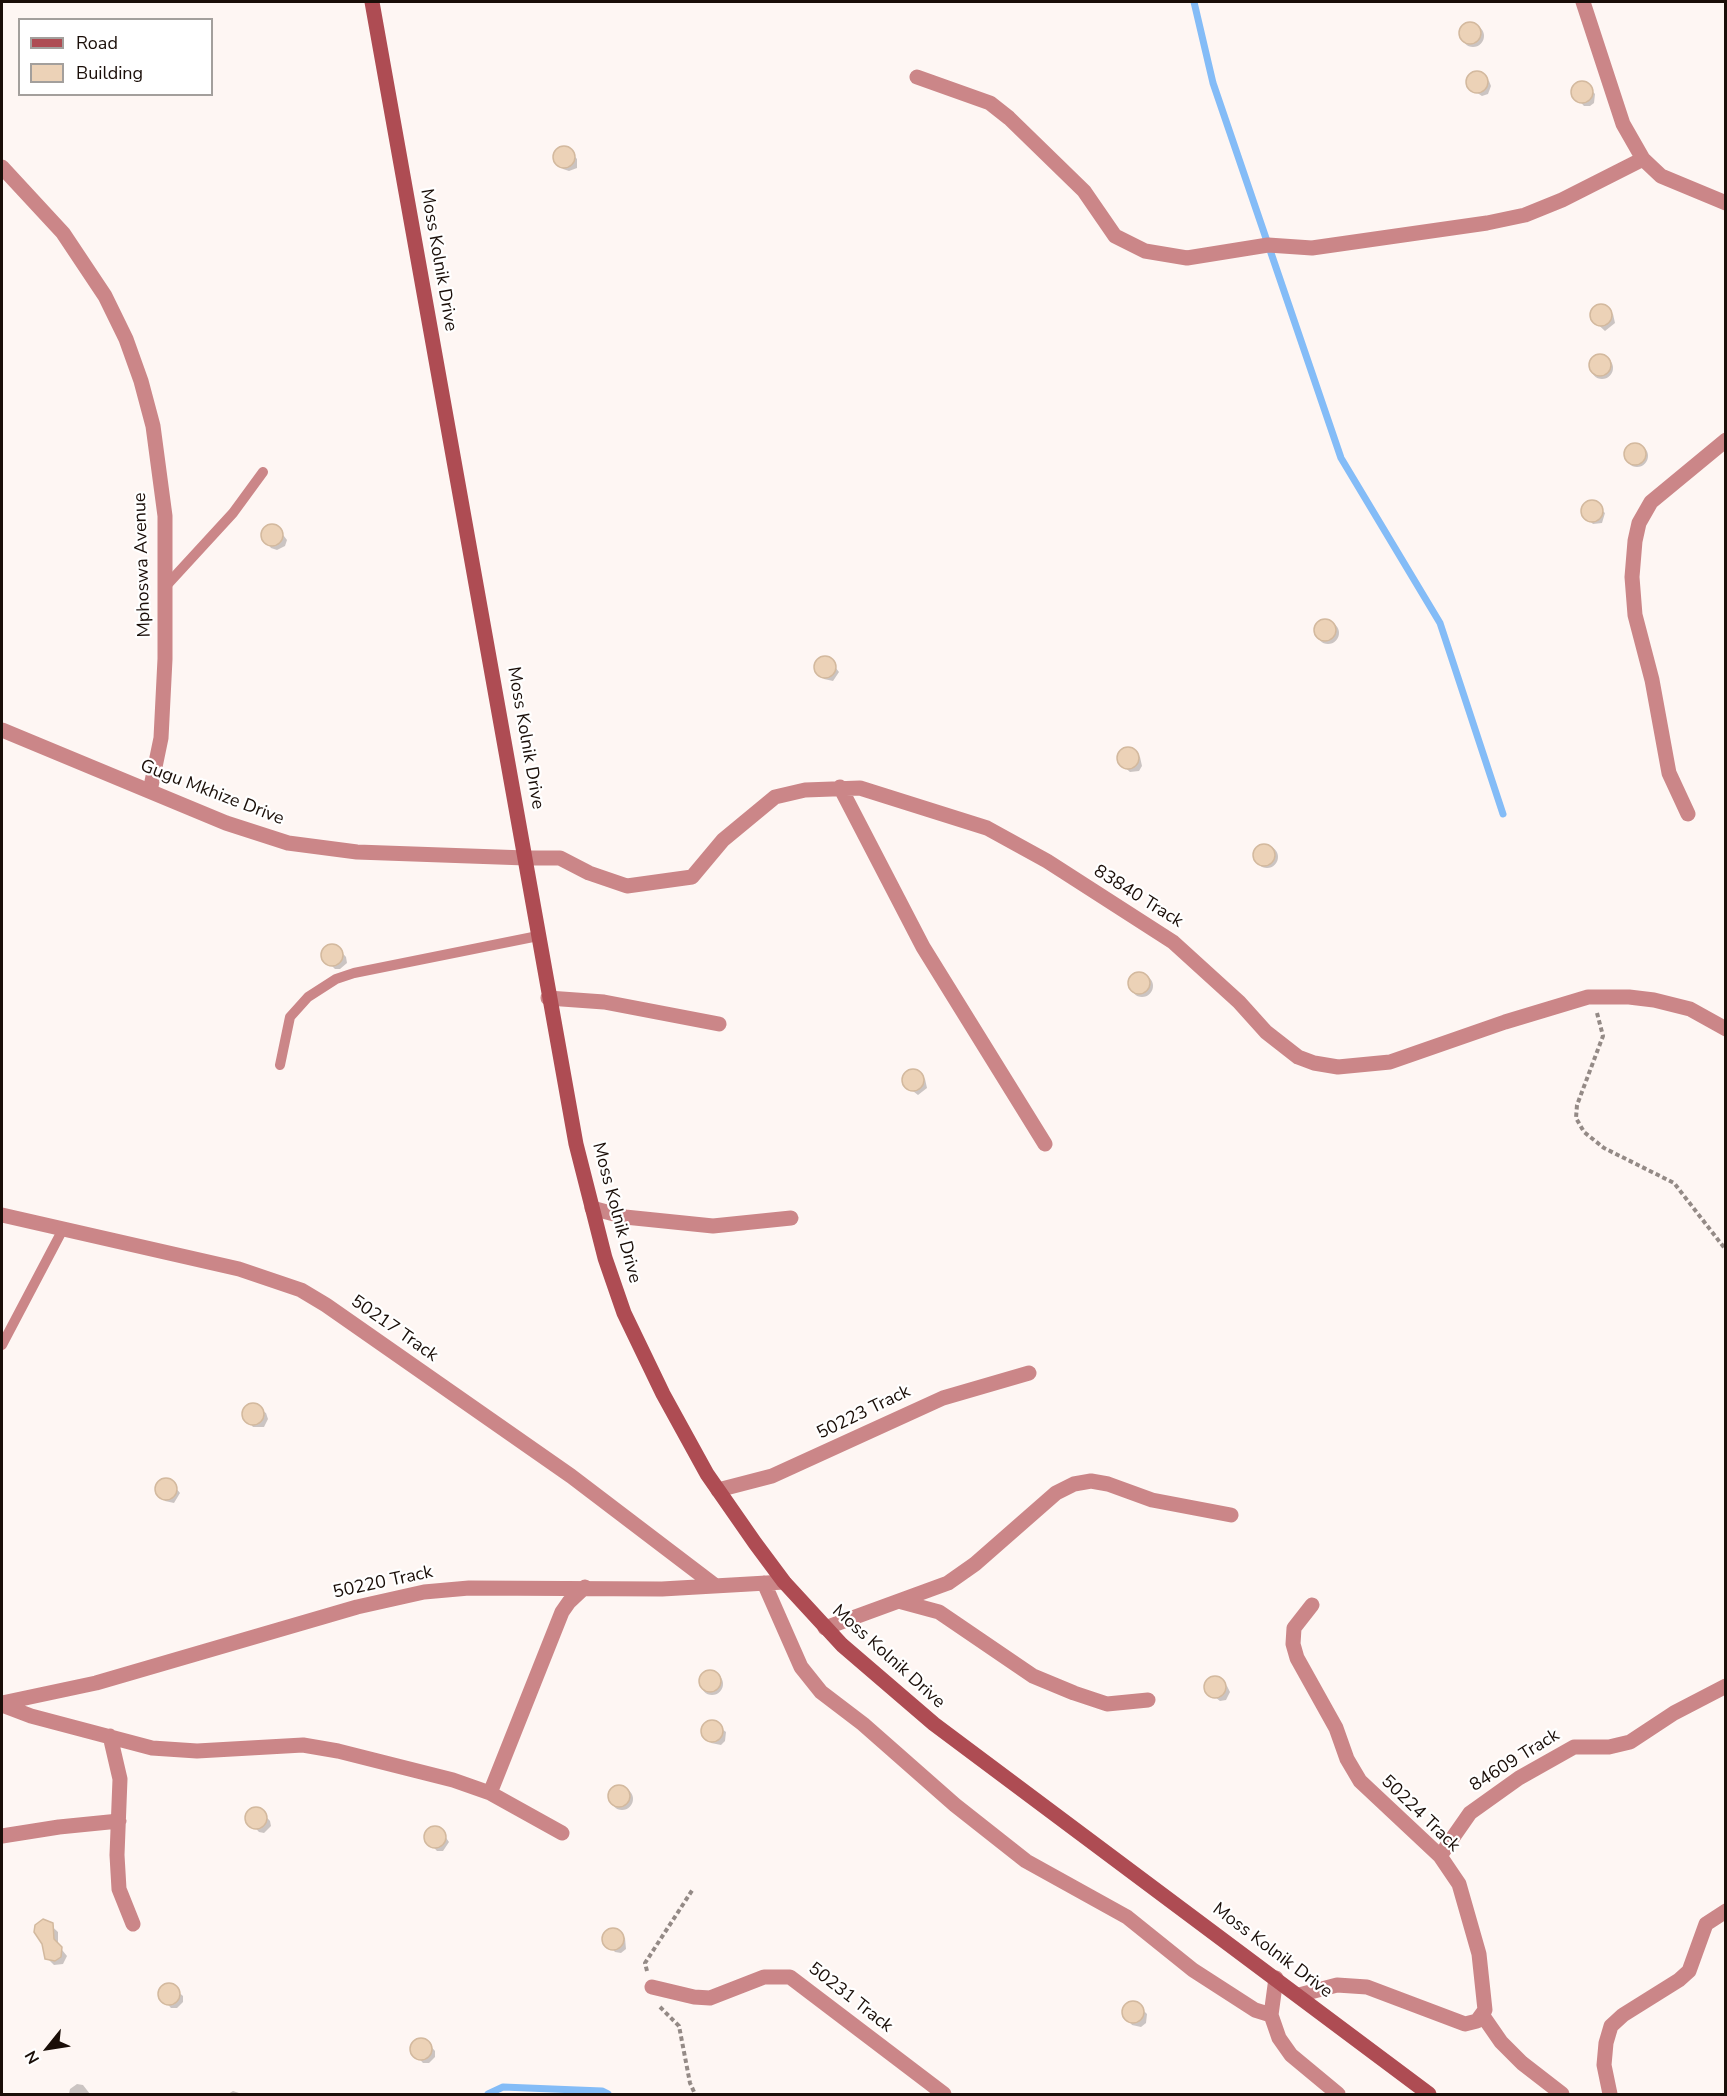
<!DOCTYPE html>
<html>
<head>
<meta charset="utf-8">
<style>
  body { margin:0 }
  #map { position:relative; width:1727px; height:2096px; overflow:hidden; background:#fef6f3; font-family:"Nunito Sans",sans-serif }
  canvas { display:block }
  .frame { position:absolute; inset:0; border:3px solid #1a0e08; pointer-events:none }
  .legend { position:absolute; left:18px; top:18px; width:195px; height:78px; box-sizing:border-box; background:#fff; border:2px solid #a39f9c; margin:0; padding:8px 10px; list-style:none; font-size:18px; color:#1a0e08 }
  .legend li { display:flex; align-items:center; gap:12px; height:30px }
  .legend b { width:30px; border:2px solid #a39f9c }
  .north { position:absolute; left:18px; top:2018px; width:60px; height:60px; -webkit-text-stroke:4px #fff; paint-order:stroke; rotate:240deg; font-size:16px; font-weight:700; line-height:24px; text-align:center; color:#1a0e08 }
  .north::after { content:''; display:block; margin:auto; width:21px; height:27px; background:#1a0e08; clip-path:polygon(50% 0,100% 100%,50% 72%,0 100%) }
</style>
</head>
<body>
<div id="map">
<canvas width="1727" height="2096"></canvas>
<div class="frame"></div>
<ul class="legend">
<li><b style="height:8px;background:#ae4c53"></b>Road</li>
<li><b style="height:16px;background:#ecd2b7"></b>Building</li>
</ul>
<div class="north">N</div>
</div>
<script>
const ctx = document.querySelector('canvas').getContext('2d');
ctx.lineJoin = 'round';
function paint(path, color) {
  ctx.fillStyle = color;
  ctx.fill(path, 'evenodd');
}
function toPath(rows) {
  const path = new Path2D();
  for (const r of rows) {
    if (r.length === 3) {
      path.moveTo(r[0] + r[2], r[1]);
      path.arc(r[0], r[1], r[2], 0, 2 * Math.PI);
      continue;
    }
    path.moveTo(r[0], r[1]);
    for (let i = 2; i < r.length; i += 2) path.lineTo(r[i], r[i + 1]);
  }
  return path;
}
function trace(path, color, width, dash) {
  ctx.strokeStyle = color;
  ctx.lineWidth = width;
  ctx.lineCap = dash ? 'butt' : 'round';
  ctx.setLineDash(dash || []);
  ctx.stroke(path);
}
function write(font, color, halo, rows, align = 'center') {
  ctx.font = font + ' "Nunito Sans",sans-serif';
  ctx.lineWidth = 4.5;
  ctx.setLineDash([]);
  ctx.textBaseline = 'middle';
  ctx.strokeStyle = halo;
  ctx.fillStyle = color;
  for (const [text, x, y, turn = 0] of rows) {
    ctx.save();
    ctx.translate(x, y);
    ctx.rotate((+turn || 0) * Math.PI / 180);
    ctx.textAlign = isNaN(turn) ? turn : align;
    if (halo) ctx.strokeText(text, 0, 0);
    ctx.fillText(text, 0, 0);
    ctx.restore();
  }
}
const shadow = toPath([
  [1473,36,11],
  [1475,71,1489,81,1491,86,1488,94,1482,96,1471,89,1468,80],
  [1577,84,1586,84,1595,94,1594,103,1590,106,1584,106,1573,94],
  [562,148,568,149,577,159,577,168,569,171,563,169,555,159,555,153],
  [1600,306,1613,314,1615,323,1605,331,1593,320,1593,311],
  [1602,368,11],
  [1637,456,11],
  [1587,502,1593,502,1605,513,1602,523,1593,524,1584,515,1583,506],
  [271,526,277,527,287,540,285,546,277,550,271,548,263,537,264,531],
  [1328,633,11],
  [824,658,829,659,839,672,833,681,824,679,816,669,816,663],
  [1126,749,1140,757,1142,766,1139,771,1130,772,1120,763,1119,757],
  [1267,857,11],
  [328,947,337,947,346,957,347,963,340,969,335,969,323,957],
  [1142,986,11],
  [915,1071,925,1079,927,1088,918,1095,905,1085,905,1076],
  [252,1405,266,1413,268,1419,264,1427,253,1427,244,1416,247,1408],
  [164,1479,170,1481,180,1493,174,1503,165,1501,157,1490,159,1482],
  [712,1684,11],
  [1214,1678,1227,1686,1230,1692,1226,1700,1220,1701,1207,1691,1206,1686],
  [712,1721,726,1732,725,1741,721,1745,711,1743,703,1732,704,1726],
  [622,1799,11],
  [252,1810,261,1811,270,1821,271,1826,264,1833,259,1832,248,1820],
  [434,1828,440,1829,449,1842,443,1851,437,1851,426,1839,429,1830],
  [46,1921,58,1932,58,1945,67,1956,63,1964,54,1965,45,1956],
  [611,1930,625,1938,626,1949,621,1953,615,1952,604,1940,606,1932],
  [170,1985,183,1996,183,2002,177,2008,171,2008,160,1996,165,1986],
  [1131,2003,1137,2004,1147,2014,1146,2023,1141,2027,1132,2025,1124,2014,1126,2006],
  [417,2041,426,2041,435,2051,435,2057,429,2063,423,2063,412,2051],
  [77,2084,83,2085,90,2094,69,2094,70,2089],
  [233,2091,242,2094,228,2094]
]);
const stream = toPath([
  [1194,2,1213,83,1341,458,1440,623,1503,814],
  [488,2094,503,2087,602,2091,608,2094]
]);
const building = toPath([
  [1470,33,11],
  [1477,82,11],
  [1582,92,11],
  [564,157,11],
  [1601,315,11],
  [1600,365,11],
  [1635,454,11],
  [1592,511,11],
  [272,535,11],
  [1325,630,11],
  [825,667,11],
  [1128,758,11],
  [1264,855,11],
  [332,955,11],
  [1139,983,11],
  [913,1080,11],
  [253,1414,11],
  [166,1489,11],
  [710,1681,11],
  [1215,1687,11],
  [712,1731,11],
  [619,1796,11],
  [256,1818,11],
  [435,1837,11],
  [43,1919,53,1923,54,1939,62,1947,61,1957,55,1961,45,1959,42,1944,34,1932,35,1925,43,1919],
  [613,1939,11],
  [169,1994,11],
  [1133,2012,11],
  [421,2049,11]
]);
const path = toPath([
  [1597,1013,1603,1036,1577,1105,1576,1118,1584,1132,1604,1148,1674,1183,1726,1250],
  [647,1971,645,1963,693,1889],
  [660,2007,679,2026,690,2083,695,2094]
]);
const service = toPath([
  [165,587,233,513,263,472],
  [280,1065,290,1017,308,997,336,979,354,973,538,936],
  [2,1345,62,1231]
]);
const minor = toPath([
  [1583,2,1623,124,1643,159,1661,176,1726,203],
  [917,77,990,103,1009,118,1084,191,1115,236,1145,251,1187,258,1268,245,1312,248,1487,223,1525,215,1562,200,1643,159],
  [2,167,63,233,105,296,126,339,141,381,153,426,165,516,165,659,161,738,150,791],
  [840,787,923,947,1045,1144],
  [1688,814,1669,773,1652,680,1635,615,1632,577,1635,541,1639,523,1651,502,1726,440],
  [526,858,560,858,589,873,627,886,692,877,723,840,775,797,805,790,860,788,987,828,1047,861,1173,942,1239,1002,1266,1032,1298,1057,1314,1063,1338,1067,1390,1062,1505,1022,1588,997,1629,997,1654,1000,1690,1009,1726,1029],
  [548,998,604,1002,719,1024],
  [592,1208,625,1217,713,1226,791,1218],
  [2,1215,239,1269,301,1290,326,1305,571,1476,713,1584],
  [718,1490,772,1476,943,1398,1029,1373],
  [764,1583,801,1667,821,1692,863,1724,955,1805,1026,1861,1127,1917,1193,1970,1255,2010,1271,2015],
  [902,1602,939,1612,1033,1676,1074,1693,1107,1704,1148,1700],
  [825,1628,948,1583,975,1564,1056,1493,1074,1484,1091,1481,1108,1484,1152,1500,1231,1515],
  [2,1703,96,1683,357,1607,424,1592,469,1588,662,1589,784,1582],
  [2,1705,31,1716,152,1748,197,1751,303,1745,338,1751,453,1780,490,1793,562,1833],
  [110,1736,120,1779,117,1855,119,1889,133,1924],
  [490,1793,562,1612,569,1602,585,1587],
  [2,1836,59,1827,119,1821],
  [1440,1856,1470,1813,1519,1778,1574,1747,1609,1747,1630,1742,1674,1713,1726,1686],
  [1276,1978,1271,2015,1279,2038,1291,2055,1338,2094],
  [652,1987,694,1997,710,1998,764,1977,790,1977,944,2094],
  [1299,1995,1337,1985,1367,1987,1465,2024,1477,2021,1485,2010,1479,1954,1459,1884,1440,1856,1360,1781,1347,1759,1336,1728,1297,1658,1293,1644,1294,1628,1312,1605],
  [1483,2016,1501,2042,1522,2063,1562,2094],
  [1610,2094,1604,2065,1606,2043,1611,2026,1623,2015,1679,1980,1689,1971,1706,1924,1726,1911]
]);
const tertiary = toPath([
  [2,730,226,823,288,843,357,852,526,858]
]);
const secondary = toPath([
  [372,2,576,1144,605,1258,624,1313,663,1394,707,1474,755,1543,784,1582,842,1645,934,1724,1429,2094]
]);
const streetNames = [
  ["Moss Kolnik Drive",438,260,80],
  ["Mphoswa Avenue",143,565,-92],
  ["Moss Kolnik Drive",525,738,80],
  ["Gugu Mkhize Drive",212,793,21],
  ["83840 Track",1138,897,32],
  ["Moss Kolnik Drive",616,1213,75],
  ["50217 Track",394,1329,35],
  ["50223 Track",864,1413,-26],
  ["50220 Track",383,1583,-12],
  ["Moss Kolnik Drive",888,1657,42],
  ["84609 Track",1515,1761,-32],
  ["50224 Track",1420,1814,44],
  ["Moss Kolnik Drive",1272,1951,37],
  ["50231 Track",850,1998,38]
];
paint(shadow, '#0003');
trace(stream, '#84bcf7', 7);
paint(building, '#ecd2b7');
trace(building, '#d3b99e', 1.5);
trace(path, '#948a86', 4, [4.5, 3]);
trace(service, '#cb8688', 10);
trace(minor, '#cb8688', 15);
trace(tertiary, '#cb8688', 15);
trace(secondary, '#ae4c53', 15);
write('18px', '#1a0e08', '#fff', streetNames);
</script>
</body>
</html>
